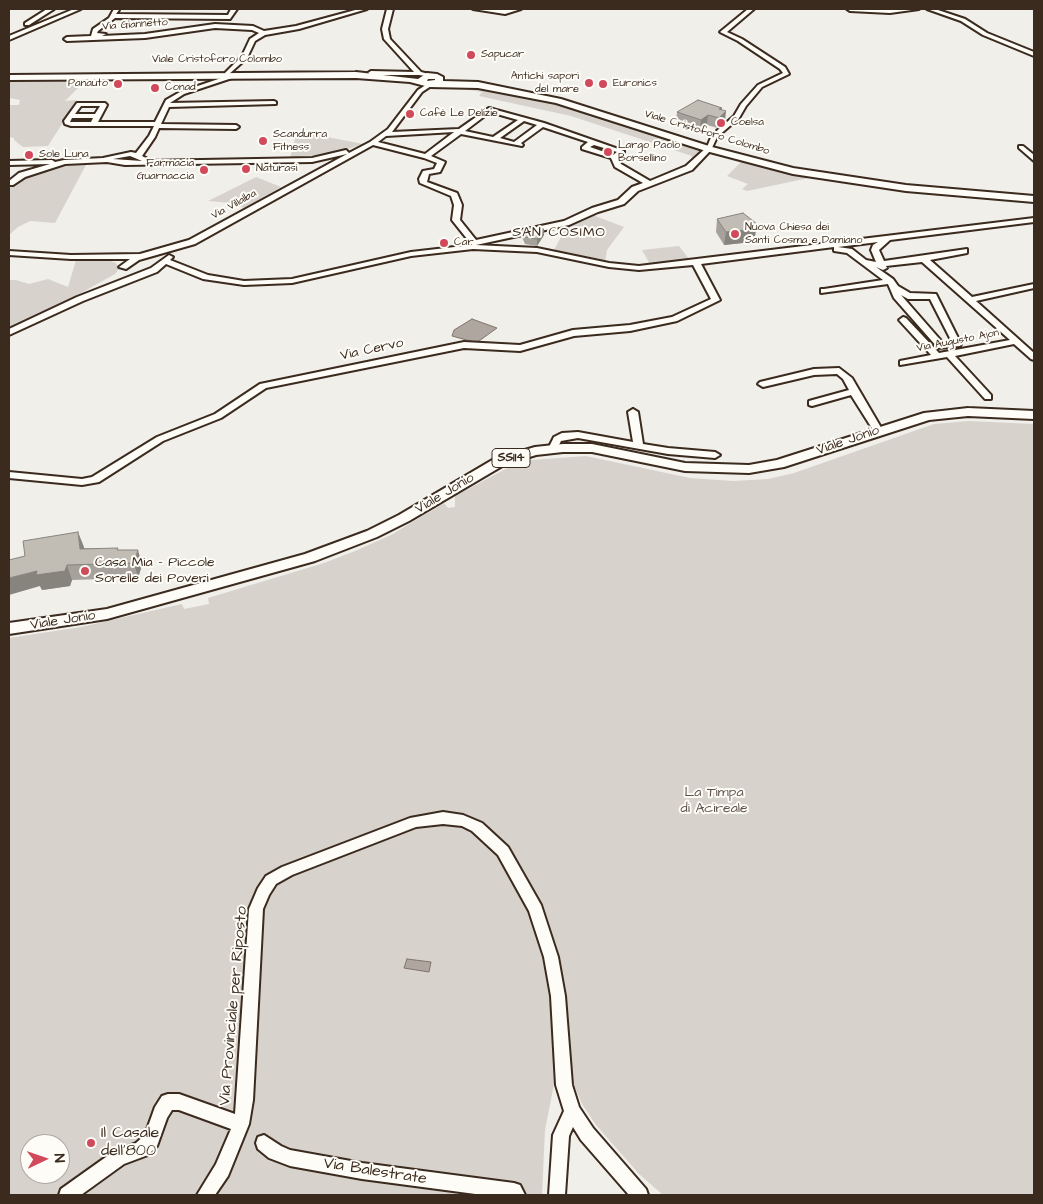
<!DOCTYPE html>
<html>
<head>
<meta charset="utf-8">
<style>
  body { margin:0 }
  #map { position:relative; width:1043px; height:1204px; overflow:hidden; background:#f1efea; font-family:"Architects Daughter",sans-serif }
  canvas { display:block }
  .frame { position:absolute; inset:0; border:10px solid #3b2a1e; pointer-events:none }
  .north { position:absolute; left:20px; top:1134px; width:50px; height:50px; box-sizing:border-box; background:#fdfcf7; border:1px solid #afa8a0; border-radius:50%; rotate:87deg; font-size:14px; font-weight:700; line-height:20px; text-align:center; color:#3b2a1e }
  .north::after { content:''; display:block; margin:auto; width:18px; height:22px; background:#d1495b; clip-path:polygon(50% 0,100% 100%,50% 72%,0 100%) }
</style>
</head>
<body>
<div id="map">
<canvas width="1043" height="1204"></canvas>
<div class="frame"></div>
<div class="north">N</div>
</div>
<script>
const ctx = document.querySelector('canvas').getContext('2d');
ctx.lineJoin = 'round';
function paint(path, color) {
  ctx.fillStyle = color;
  ctx.fill(path, 'evenodd');
}
function toPath(rows) {
  const path = new Path2D();
  for (const r of rows) {
    path.moveTo(r[0], r[1]);
    for (let i = 2; i < r.length; i += 2) path.lineTo(r[i], r[i + 1]);
  }
  return path;
}
function trace(path, color, width, dash) {
  ctx.strokeStyle = color;
  ctx.lineWidth = width;
  ctx.lineCap = dash ? 'butt' : 'round';
  ctx.setLineDash(dash || []);
  ctx.stroke(path);
}
function write(font, color, halo, rows, align = 'center') {
  ctx.font = font + ' "Architects Daughter",sans-serif';
  ctx.lineWidth = 4;
  ctx.setLineDash([]);
  ctx.textBaseline = 'middle';
  ctx.strokeStyle = halo;
  ctx.fillStyle = color;
  for (const [text, x, y, turn = 0] of rows) {
    ctx.save();
    ctx.translate(x, y);
    ctx.rotate((+turn || 0) * Math.PI / 180);
    ctx.textAlign = isNaN(turn) ? turn : align;
    if (halo) ctx.strokeText(text, 0, 0);
    ctx.fillText(text, 0, 0);
    ctx.restore();
  }
}
const green = toPath([
  [9,79,71,79,78,88,65,101,77,100,48,146,23,147,14,140,14,138,9,137,9,105,19,105,20,100,9,98],
  [457,84,511,92,574,107,698,148,701,153,689,165,692,156,571,116,479,96,482,92,436,85],
  [297,131,363,144,336,153,290,158],
  [742,161,809,176,809,178,747,191,742,189,748,184,727,176],
  [62,165,86,165,55,223,30,221,18,227,9,235,9,190,12,183,23,177],
  [256,177,281,187,244,208,231,203,208,201],
  [590,214,624,227,607,250,605,262,554,250,568,224],
  [679,246,689,259,650,264,642,250],
  [76,260,108,260,116,263,119,269,115,274,74,297,9,328,9,280,16,280,29,284,48,279,68,287],
  [969,421,1034,424,1034,1195,663,1195,639,1174,596,1125,582,1104,575,1088,554,1084,545,1130,542,1195,9,1195,9,638,81,627,182,604,184,609,209,604,208,598,324,563,355,551,391,535,444,503,448,508,455,507,455,496,513,465,532,460,586,456,690,478,733,481,768,479,794,473,934,424],
  [30,1144,60,1144,60,1174,30,1174]
]);
const water = toPath([
  [472,319,497,328,479,341,474,342,452,336,454,330,472,319],
  [407,959,431,962,429,972,404,968,407,959]
]);
const minor = toPath([
  [47,9,54,9,29,25,25,25,25,23,47,9],
  [74,9,81,9,9,40,9,36,74,9],
  [114,9,119,10,116,14,228,15,231,9,237,9,230,19,115,18,98,31,97,33,106,34,102,36,145,34,215,24,253,26,264,31,296,26,359,9,367,9,299,29,265,35,255,41,247,58,228,75,225,73,242,56,250,39,259,33,252,30,215,28,145,38,67,41,64,39,67,37,91,36,93,29,109,18,114,9],
  [387,9,393,9,388,29,390,39,421,72,433,75,433,77,419,75,371,75,368,73,371,71,414,72,384,39,382,29,387,9],
  [473,9,505,10,521,9,505,14,473,9],
  [748,9,754,9,727,32,742,39,785,67,789,74,762,87,746,106,739,118,717,137,711,150,692,170,638,191,624,204,598,212,569,225,476,245,537,248,609,263,639,266,1034,218,1034,222,890,240,879,250,884,261,967,249,967,253,930,260,972,297,1034,284,1034,288,976,301,1034,353,1034,360,1031,359,1014,344,955,356,991,395,991,399,985,399,947,357,900,365,900,361,931,355,899,320,903,317,906,318,939,353,1010,340,922,262,886,266,887,268,883,270,876,267,893,279,898,286,910,293,936,294,961,344,960,346,938,348,894,298,888,284,821,293,821,289,824,289,883,280,847,253,834,251,834,247,701,264,720,300,677,321,630,331,574,336,520,351,464,348,266,388,221,418,163,441,99,482,82,485,9,478,9,472,82,479,92,477,157,437,215,414,260,384,464,342,520,345,573,330,630,325,672,317,711,299,693,265,639,270,609,267,537,252,473,249,411,256,292,283,244,285,203,279,166,264,157,272,83,301,9,335,9,329,77,297,151,268,169,255,173,257,170,260,208,275,244,281,292,279,411,252,472,245,452,220,454,205,451,196,420,183,419,179,423,171,434,169,437,163,424,158,373,145,195,244,139,260,126,269,119,267,130,259,71,259,9,255,9,251,71,255,140,254,189,240,347,154,312,162,125,165,107,162,65,164,25,177,13,185,9,185,9,181,19,173,50,164,9,165,9,161,52,160,55,162,64,160,103,158,131,152,136,153,149,136,154,126,71,126,65,124,64,121,77,103,105,103,107,105,98,122,155,122,166,100,180,92,236,73,239,75,238,76,184,94,170,103,274,101,276,102,276,104,169,107,161,124,236,125,239,127,236,129,159,128,155,137,142,156,146,158,146,161,312,158,346,150,349,153,370,142,388,129,418,90,432,81,434,82,434,84,422,92,392,132,459,129,489,108,544,123,624,151,624,153,618,158,621,164,650,181,686,166,707,147,712,135,734,116,741,104,758,85,783,73,780,69,738,41,720,32,748,9],
  [81,106,100,106,95,114,75,114,81,106],
  [490,112,518,120,493,137,465,131,490,112],
  [72,118,93,118,91,122,70,122,72,118],
  [524,121,537,125,514,142,500,138,524,121],
  [543,127,588,142,582,147,582,149,611,158,615,167,643,183,632,187,618,200,592,208,564,221,476,240,460,220,462,205,457,193,427,182,429,174,440,172,445,162,431,156,461,134,522,146,523,145,521,143,543,127],
  [454,132,425,154,378,142,386,136,454,132],
  [594,145,617,152,613,155,590,147,594,145],
  [130,156,142,161,113,159,130,156],
  [878,242,873,245,871,250,876,262,866,260,852,249,838,247,878,242],
  [901,295,908,299,930,299,952,342,943,343,901,295],
  [847,9,919,9,890,13,850,11,847,9],
  [927,9,935,9,965,19,987,33,1034,52,1034,56,983,35,961,21,927,9],
  [1019,146,1023,146,1034,155,1034,161,1019,148,1019,146],
  [839,368,852,378,883,431,881,433,875,433,851,395,812,406,809,405,809,401,849,390,843,379,837,374,814,375,763,387,758,384,760,382,814,369,839,368],
  [633,409,638,412,643,444,668,448,715,452,720,455,715,458,668,454,578,438,561,441,556,451,553,452,548,449,554,437,562,433,578,432,633,442,628,412,633,409],
  [443,812,463,815,482,823,508,847,541,905,558,957,565,996,572,1085,579,1107,593,1128,646,1189,648,1195,629,1195,581,1140,573,1127,569,1136,565,1195,549,1195,553,1135,564,1111,556,1085,551,996,544,957,529,911,498,855,472,831,462,826,443,824,416,827,292,875,276,884,269,895,263,909,253,1100,249,1124,228,1176,215,1195,197,1195,216,1164,231,1129,179,1110,172,1110,167,1118,157,1146,148,1155,124,1164,81,1195,59,1195,61,1189,113,1152,136,1143,145,1135,155,1107,162,1096,168,1094,179,1094,235,1114,249,909,258,888,266,876,282,867,410,818,443,812],
  [264,1135,281,1146,290,1150,362,1163,514,1183,520,1185,525,1195,483,1195,362,1179,290,1166,269,1158,258,1149,256,1143,258,1137,264,1135]
]);
const major = toPath([
  [356,72,418,79,427,73,437,74,443,77,443,81,478,82,561,99,712,147,793,168,906,185,1034,196,1034,202,906,191,793,174,706,151,556,103,478,88,429,87,410,82,356,78,9,80,9,75,356,72],
  [428,79,435,79,435,80,427,81,428,79],
  [968,408,1034,411,1034,419,968,416,929,420,784,467,749,473,685,471,592,452,563,452,536,455,504,465,409,521,377,537,315,561,107,619,9,634,9,623,107,609,305,554,367,531,399,515,494,459,535,447,563,444,592,444,685,463,749,465,777,460,924,413,968,408]
]);
const wall = toPath([
  [721,110,725,121,718,128,707,125,700,130,676,122,677,112],
  [717,219,755,237,752,237,752,242,724,245,716,232],
  [544,229,544,235,537,246,525,244,522,237,522,230],
  [84,547,84,548,119,550,142,565,138,578,72,580,70,586,42,590,25,556]
]);
const shadedWall = toPath([
  [722,108,721,116,726,111,725,121,718,128,719,118,719,109],
  [708,115,707,125,700,130,701,120],
  [751,224,757,224,755,237,752,237,752,242,724,245,726,232],
  [544,229,544,235,537,246,537,239],
  [78,532,84,547,85,563,80,549],
  [138,550,142,565,138,578,134,563],
  [67,565,72,580,70,586,42,590,40,586,9,595,9,578,37,571]
]);
const building = toPath([
  [698,100,722,108,719,109,726,111,719,118,708,115,701,120,677,112,698,100],
  [743,213,757,224,751,224,754,229,726,232,717,219,743,213],
  [531,228,544,229,537,239,525,237,522,230,531,228],
  [78,532,80,549,118,548,117,550,138,550,134,563,67,565,65,571,36,575,37,571,9,578,9,560,25,556,23,541,78,532]
]);
const markers = [
  [471,55,5,"#d1495b"],
  [589,83,5,"#d1495b"],
  [118,84,5,"#d1495b"],
  [603,84,5,"#d1495b"],
  [155,88,5,"#d1495b"],
  [410,114,5,"#d1495b"],
  [721,123,5,"#d1495b"],
  [263,141,5,"#d1495b"],
  [608,152,5,"#d1495b"],
  [29,155,5,"#d1495b"],
  [246,169,5,"#d1495b"],
  [204,170,5,"#d1495b"],
  [735,234,5,"#d1495b"],
  [444,243,5,"#d1495b"],
  [85,571,5,"#d1495b"],
  [91,1143,5,"#d1495b"]
];
const farStreetnames = [
  ["Via Giannetto",135,25,-4],
  ["Viale Cristoforo Colombo",217,60],
  ["Viale Cristoforo Colombo",707,133,17],
  ["Via Villalba",234,205,-29],
  ["Via Augusto Ajon",958,341,-11]
];
const farPoinames = [
  ["Sapucar",481,55],
  ["Antichi sapori",579,77,"right"],
  ["del mare",579,90,"right"],
  ["Panauto",108,84,"right"],
  ["Euronics",613,84],
  ["Conad",165,88],
  ["Cafè Le Delizie",420,114],
  ["Coelsa",731,123],
  ["Scandurra",273,135],
  ["Fitness",273,148],
  ["Largo Paolo",618,146],
  ["Borsellino",618,159],
  ["Sole Luna",39,155],
  ["Farmacia",194,164,"right"],
  ["Guarnaccia",194,177,"right"],
  ["Naturasì",256,169],
  ["Nuova Chiesa dei",745,228],
  ["Santi Cosma e Damiano",745,241],
  ["Car",454,243]
];
const shields = [
  [511,458,38]
];
const shieldNames = [
  ["SS114",511,458]
];
const farQuarternames = [
  ["SAN COSIMO",559,233]
];
const streetNames = [
  ["Via Cervo",372,350,-12],
  ["Viale Jonio",848,441,-19],
  ["Viale Jonio",445,494,-31],
  ["Viale Jonio",63,621,-9]
];
const poiNames = [
  ["Casa Mia - Piccole",95,563],
  ["Sorelle dei Poveri",95,579]
];
const parkNames = [
  ["La Timpa",714,793],
  ["di Acireale",714,809]
];
const nearStreetnames = [
  ["Via Provinciale per Riposto",234,1006,-85],
  ["Via Balestrate",375,1172,9]
];
const nearPoinames = [
  ["Il Casale",101,1134],
  ["dell'800",101,1152]
];
paint(green, '#d7d2cc');
paint(water, '#aea69f');
trace(water, '#80746b', 1);
trace(minor, '#3b2a1e', 4);
trace(major, '#3b2a1e', 4);
paint(minor, '#fdfcf7');
paint(major, '#fdfcf7');
paint(wall, '#a6a29b');
paint(shadedWall, '#87847e');
paint(building, '#c1bcb4');
trace(building, '#87847e', 1);
for (const [x, y, r, color] of markers) {
  const dot = new Path2D();
  dot.arc(x, y, r, 0, 2 * Math.PI);
  ctx.fillStyle = color;
  ctx.fill(dot);
  trace(dot, '#fdfcf7', 2);
}
write('11px', '#3b2a1e', '#fdfcf7', farStreetnames);
write('11px', '#3b2a1e', '#fdfcf7', farPoinames, 'left');
for (const [x, y, w] of shields) {
  const box = new Path2D();
  box.roundRect(x - w / 2, y - 9.5, w, 19, 4);
  ctx.fillStyle = '#fdfcf7';
  ctx.fill(box);
  trace(box, '#3b2a1e', 1);
}
write('bold 12px', '#3b2a1e', null, shieldNames);
ctx.letterSpacing = '1px';
write('14px', '#3b2a1e', '#fdfcf7', farQuarternames);
ctx.letterSpacing = '0px';
write('14px', '#3b2a1e', '#fdfcf7', streetNames);
write('14px', '#3b2a1e', '#fdfcf7', poiNames, 'left');
write('14px', '#62544a', '#fdfcf7', parkNames);
write('16px', '#3b2a1e', '#fdfcf7', nearStreetnames);
write('16px', '#3b2a1e', '#fdfcf7', nearPoinames, 'left');
</script>
</body>
</html>
